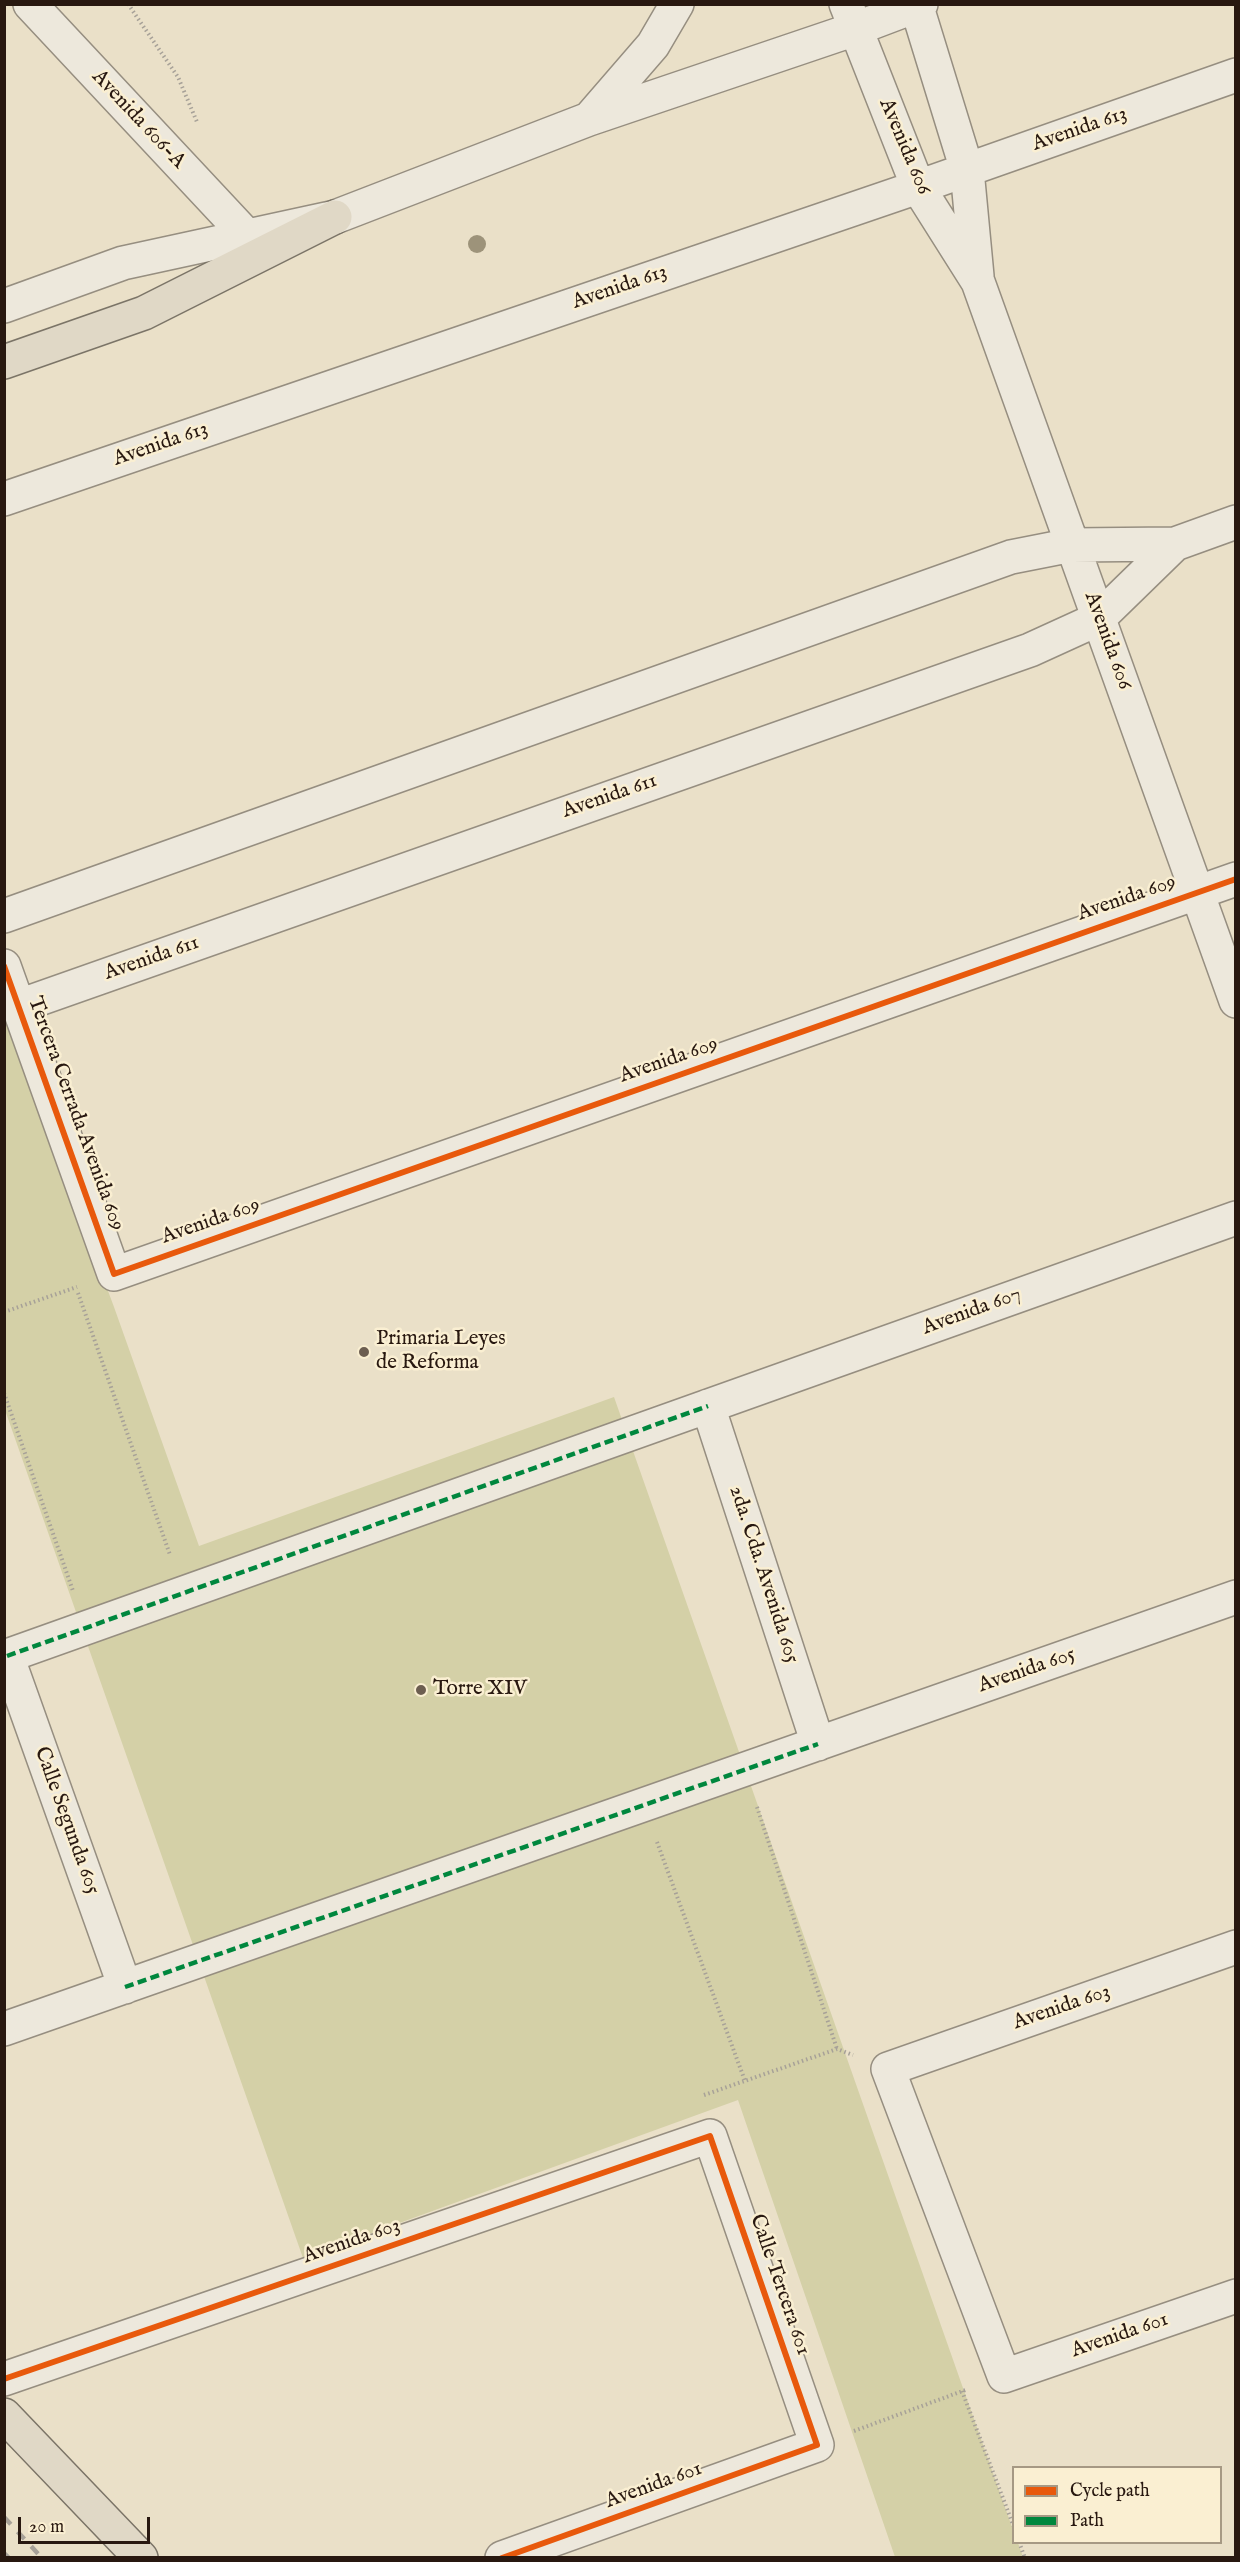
<!DOCTYPE html>
<html>
<head>
<meta charset="utf-8">
<style>
  body { margin:0 }
  #map { position:relative; width:1240px; height:2562px; overflow:hidden; background:#eae0c8; font-family:"IM FELL English",serif }
  canvas { display:block }
  .frame { position:absolute; inset:0; border:6px solid #281810; pointer-events:none }
  .legend { position:absolute; left:1012px; top:2466px; width:210px; height:78px; box-sizing:border-box; background:#faefd2; border:2px solid #a69984; margin:0; padding:8px 10px; list-style:none; font-size:18px; color:#281810 }
  .legend li { display:flex; align-items:center; gap:12px; height:30px }
  .legend b { width:30px; border:2px solid #a69984 }
  .scale { position:absolute; left:18px; top:2517px; width:132px; height:27px; box-sizing:border-box; border:3px solid #281810; border-top:0; padding-left:8px; font-size:18px; line-height:21px; white-space:nowrap; color:#281810; -webkit-text-stroke:4px #faefd2; paint-order:stroke }
</style>
</head>
<body>
<div id="map">
<canvas width="1240" height="2562"></canvas>
<div class="frame"></div>
<ul class="legend">
<li><b style="height:8px;background:#e8590c"></b>Cycle path</li>
<li><b style="height:8px;background:#00873e"></b>Path</li>
</ul>
<div class="scale">20 m</div>
</div>
<script>
const ctx = document.querySelector('canvas').getContext('2d');
ctx.lineJoin = 'round';
function paint(path, color) {
  ctx.fillStyle = color;
  ctx.fill(path, 'evenodd');
}
function toPath(rows) {
  const path = new Path2D();
  for (const r of rows) {
    path.moveTo(r[0], r[1]);
    for (let i = 2; i < r.length; i += 2) path.lineTo(r[i], r[i + 1]);
  }
  return path;
}
function trace(path, color, width, dash) {
  ctx.strokeStyle = color;
  ctx.lineWidth = width;
  ctx.lineCap = dash ? 'butt' : 'round';
  ctx.setLineDash(dash || []);
  ctx.stroke(path);
}
function write(font, color, halo, rows, align = 'center') {
  ctx.font = font + ' "IM FELL English",serif';
  ctx.lineWidth = 5;
  ctx.setLineDash([]);
  ctx.textBaseline = 'middle';
  ctx.strokeStyle = halo;
  ctx.fillStyle = color;
  for (const [text, x, y, turn = 0] of rows) {
    ctx.save();
    ctx.translate(x, y);
    ctx.rotate((+turn || 0) * Math.PI / 180);
    ctx.textAlign = isNaN(turn) ? turn : align;
    if (halo) ctx.strokeText(text, 0, 0);
    ctx.fillText(text, 0, 0);
    ctx.restore();
  }
}
const green = toPath([
  [4,1013,114,1307,199,1546,614,1397,1013,2530,1014,2542,1018,2543,1023,2557,895,2557,738,2100,303,2258,5,1410]
]);
const path = toPath([
  [128,4,178,77,197,122],
  [78,1293,170,1555],
  [4,1312,77,1287],
  [4,1393,73,1591],
  [757,1807,837,2049],
  [657,1842,745,2081],
  [704,2095,837,2049,853,2055],
  [962,2391,1014,2527],
  [854,2431,968,2389],
  [1019,2542,1025,2558]
]);
const minor = toPath([
  [30,4,247,236],
  [846,4,918,187,978,282,1236,1001],
  [916,4,967,170,977,276],
  [589,119,653,45,677,4],
  [4,306,123,263,335,217,589,119,855,29,921,4],
  [4,499,918,187,1236,75],
  [4,916,1011,557,1072,545,1175,544,1236,522],
  [4,966,114,1274,1236,879],
  [19,1006,1030,650,1098,619,1175,544],
  [708,1406,818,1744],
  [7,1656,125,1987],
  [4,1657,1236,1218],
  [1236,1947,888,2069,1004,2376,1236,2296],
  [4,2029,1236,1597],
  [4,2379,710,2136,817,2445,502,2558]
]);
const highway = toPath([
  [4,362,144,313,335,217],
  [4,2415,141,2558]
]);
const rail = toPath([
  [4,2517,42,2558],
  [4,2553,9,2558]
]);
const quiet = toPath([
  [7,1656,708,1406],
  [125,1987,818,1744]
]);
const cycleway = toPath([
  [4,966,114,1274,1236,879],
  [4,2379,710,2136,817,2445,502,2558]
]);
const trees = [
  [477,244]
];
const markers = [
  [364,1352,6,"#6c5e50"],
  [421,1690,6,"#6c5e50"]
];
const streetNames = [
  ["Avenida 606-A",138,120,47],
  ["Avenida 613",1080,130,-19],
  ["Avenida 606",904,147,67],
  ["Avenida 613",620,288,-19],
  ["Avenida 613",161,445,-19],
  ["Avenida 606",1107,641,70],
  ["Avenida 611",610,797,-19],
  ["Avenida 609",1127,899,-19],
  ["Avenida 611",152,959,-19],
  ["Avenida 609",669,1061,-19],
  ["Tercera Cerrada Avenida 609",75,1114,70],
  ["Avenida 609",211,1222,-19],
  ["Avenida 607",972,1312,-20],
  ["2da. Cda. Avenida 605",763,1575,72],
  ["Avenida 605",1027,1671,-19],
  ["Calle Segunda 605",66,1821,70],
  ["Avenida 603",1062,2008,-19],
  ["Avenida 603",352,2242,-19],
  ["Calle Tercera 601",779,2285,71],
  ["Avenida 601",1120,2336,-19],
  ["Avenida 601",654,2486,-20]
];
const poiNames = [
  ["Primaria Leyes",376,1340],
  ["de Reforma",376,1364],
  ["Torre XIV",433,1690]
];
paint(green, '#d4d0a7');
trace(minor, '#968e80', 36);
trace(highway, '#7b7467', 36);
trace(path, '#a7a198', 4, [1.5, 3]);
trace(minor, '#ede8dc', 33);
trace(highway, '#e0d8c6', 33);
trace(rail, '#a7a198', 4.5, [10, 10]);
trace(quiet, '#00873e', 4.5, [9, 4.5]);
trace(cycleway, '#e8590c', 6);
ctx.fillStyle = '#9d937a';
for (const [x, y] of trees) {
  ctx.beginPath();
  ctx.arc(x, y, 9, 0, 2 * Math.PI);
  ctx.fill();
}
for (const [x, y, r, color] of markers) {
  const dot = new Path2D();
  dot.arc(x, y, r, 0, 2 * Math.PI);
  ctx.fillStyle = color;
  ctx.fill(dot);
  trace(dot, '#faefd2', 2);
}
write('21px', '#281810', '#faefd2', streetNames);
write('21px', '#281810', '#faefd2', poiNames, 'left');
</script>
</body>
</html>
